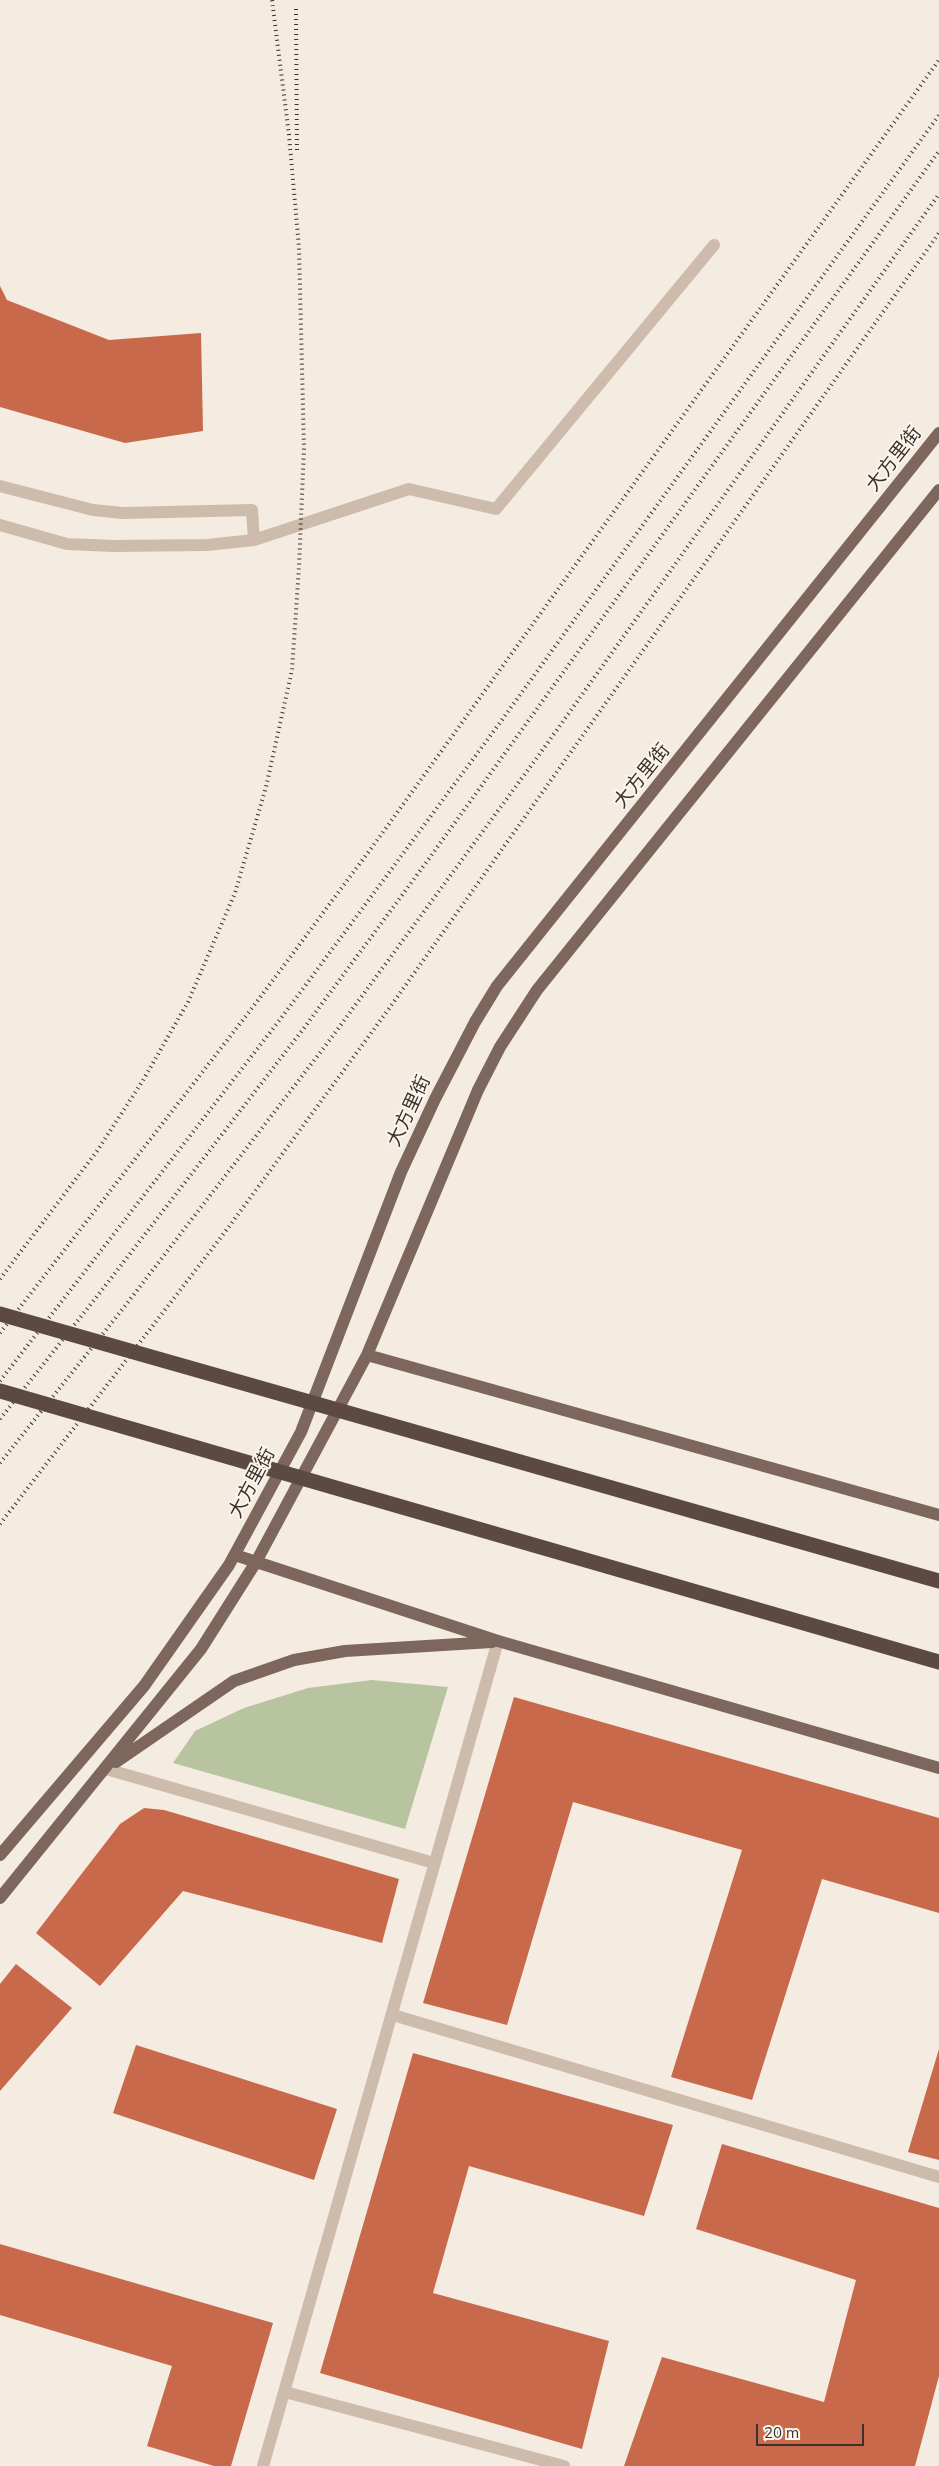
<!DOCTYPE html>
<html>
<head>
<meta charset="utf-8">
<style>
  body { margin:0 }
  #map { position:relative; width:939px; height:2466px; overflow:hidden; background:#f4ebe1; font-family:Mulish,sans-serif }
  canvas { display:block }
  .scale { position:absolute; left:756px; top:2424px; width:108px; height:22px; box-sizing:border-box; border:2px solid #3b302b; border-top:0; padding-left:6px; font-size:15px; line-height:18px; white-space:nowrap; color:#3b302b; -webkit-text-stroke:4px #fbf5ee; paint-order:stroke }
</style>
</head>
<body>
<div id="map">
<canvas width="939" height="2466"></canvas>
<div class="scale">20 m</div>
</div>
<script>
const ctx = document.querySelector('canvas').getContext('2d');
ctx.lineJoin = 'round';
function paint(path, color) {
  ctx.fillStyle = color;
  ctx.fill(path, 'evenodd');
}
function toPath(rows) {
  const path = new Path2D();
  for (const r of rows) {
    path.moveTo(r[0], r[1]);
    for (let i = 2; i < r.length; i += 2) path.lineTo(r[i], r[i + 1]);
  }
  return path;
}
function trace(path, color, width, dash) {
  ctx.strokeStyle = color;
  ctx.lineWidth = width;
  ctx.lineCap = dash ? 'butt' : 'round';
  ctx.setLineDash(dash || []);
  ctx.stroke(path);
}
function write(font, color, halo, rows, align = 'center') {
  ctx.font = font + ' Mulish,"Noto Sans SC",sans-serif';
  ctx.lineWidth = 4;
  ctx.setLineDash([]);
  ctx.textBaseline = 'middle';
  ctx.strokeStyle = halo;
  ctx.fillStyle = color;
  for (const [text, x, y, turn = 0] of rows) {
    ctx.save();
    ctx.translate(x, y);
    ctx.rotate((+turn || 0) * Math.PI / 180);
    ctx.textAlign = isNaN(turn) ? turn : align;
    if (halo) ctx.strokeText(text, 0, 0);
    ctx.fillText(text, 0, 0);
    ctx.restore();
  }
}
const green = toPath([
  [372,1680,448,1687,405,1829,173,1763,195,1731,244,1708,308,1688]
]);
const building = toPath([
  [0,286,7,300,109,340,201,333,203,431,125,443,0,407],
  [514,1697,939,1818,939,1913,822,1879,752,2100,671,2077,742,1850,573,1802,507,2025,423,2003],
  [144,1808,164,1810,399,1879,382,1943,183,1891,100,1986,36,1933,120,1824],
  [16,1964,72,2008,0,2091,0,1984],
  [136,2045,337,2109,314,2180,113,2113],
  [939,2049,939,2160,908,2152],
  [413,2053,673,2125,644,2216,469,2166,433,2293,609,2341,582,2449,320,2373],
  [722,2144,939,2208,939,2376,915,2466,624,2466,662,2357,824,2402,856,2280,696,2229],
  [0,2244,273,2323,231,2466,214,2466,147,2446,172,2366,0,2315]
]);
const minor = toPath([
  [0,486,93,510,123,513,252,510,254,540],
  [0,525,67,544,113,546,207,545,254,540,409,489,496,509,714,245],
  [106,1769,434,1863],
  [393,2015,939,2177],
  [285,2392,564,2466],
  [263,2466,498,1641]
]);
const major = toPath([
  [367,1355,939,1515],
  [235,1555,498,1641,939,1768],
  [116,1762,234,1681,294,1660,345,1651,492,1642],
  [0,1855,144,1686,229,1565,301,1432,401,1172,435,1099,475,1022,497,986,939,433],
  [0,1898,201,1649,256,1562,367,1355,478,1090,500,1047,537,990,939,490]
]);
const rail = toPath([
  [296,9,297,153],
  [0,1279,97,1151,142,1082,188,1002,235,893,266,787,292,670,299,567,304,448,299,248,289,135,272,0],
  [0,1333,256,1003,381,835,939,60],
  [0,1381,282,1017,499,724,939,115],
  [0,1419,102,1290,304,1028,428,860,939,151],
  [0,1463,125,1306,329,1041,544,748,939,194],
  [0,1524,228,1228,388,1010,939,233]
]);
const highwayBridge = toPath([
  [0,1314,939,1581],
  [0,1391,939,1662]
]);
const streetNames = [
  ["大方里街",894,459,-52],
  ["大方里街",642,776,-51],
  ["大方里街",409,1111,-65],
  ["大方里街",252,1483,-62]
];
paint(green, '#b8c4a0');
paint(building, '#c8694b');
trace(minor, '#cdbbac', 12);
trace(major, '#7d675c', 12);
trace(rail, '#3b302b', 4, [1, 4]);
trace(highwayBridge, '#5c4a42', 15);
write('19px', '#3b302b', '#fbf5ee', streetNames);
</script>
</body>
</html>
